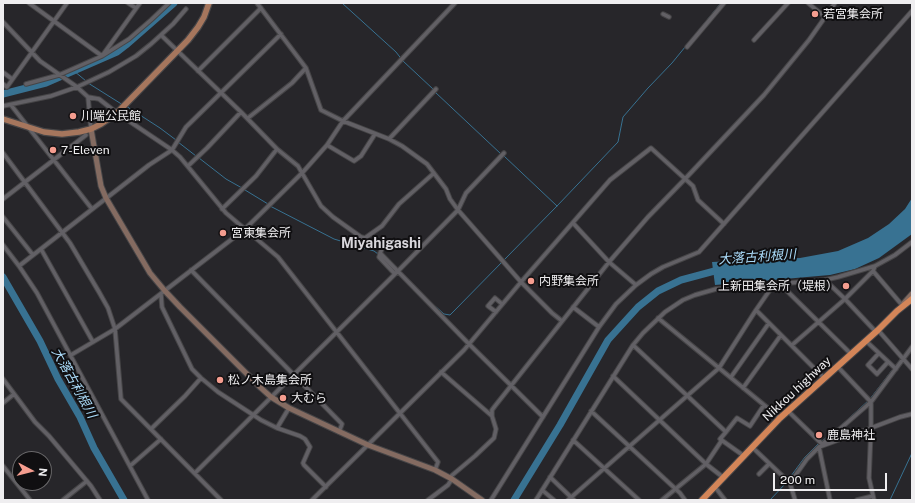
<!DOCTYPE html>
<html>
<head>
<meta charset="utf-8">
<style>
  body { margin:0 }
  #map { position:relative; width:915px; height:503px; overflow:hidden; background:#27262a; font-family:"Public Sans",sans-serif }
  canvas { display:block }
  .frame { position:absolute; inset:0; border:4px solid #efeef0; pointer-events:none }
  .north { position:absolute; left:12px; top:451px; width:40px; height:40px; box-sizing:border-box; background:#100f11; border:1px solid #69686a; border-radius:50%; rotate:97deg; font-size:11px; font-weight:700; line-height:16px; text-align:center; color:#efeef0 }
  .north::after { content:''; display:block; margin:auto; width:14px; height:18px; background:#f59d8f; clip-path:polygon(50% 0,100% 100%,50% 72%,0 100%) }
  .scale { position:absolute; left:773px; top:473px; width:114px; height:18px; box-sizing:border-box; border:2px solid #efeef0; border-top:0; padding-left:5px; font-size:12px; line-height:14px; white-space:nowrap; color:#efeef0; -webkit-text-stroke:3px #100f11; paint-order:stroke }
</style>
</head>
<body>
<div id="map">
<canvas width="915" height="503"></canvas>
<div class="frame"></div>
<div class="north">N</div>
<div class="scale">200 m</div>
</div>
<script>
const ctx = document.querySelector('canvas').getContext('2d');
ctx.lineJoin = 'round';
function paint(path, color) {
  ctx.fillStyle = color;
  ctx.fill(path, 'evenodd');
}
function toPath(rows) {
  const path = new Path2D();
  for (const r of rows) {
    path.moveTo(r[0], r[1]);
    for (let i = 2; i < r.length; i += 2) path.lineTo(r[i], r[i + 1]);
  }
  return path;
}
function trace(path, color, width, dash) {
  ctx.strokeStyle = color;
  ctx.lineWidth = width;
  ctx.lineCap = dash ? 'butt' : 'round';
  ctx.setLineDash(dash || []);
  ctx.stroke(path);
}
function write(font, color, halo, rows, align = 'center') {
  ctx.font = font + ' "Public Sans","Noto Sans JP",sans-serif';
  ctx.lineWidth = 4;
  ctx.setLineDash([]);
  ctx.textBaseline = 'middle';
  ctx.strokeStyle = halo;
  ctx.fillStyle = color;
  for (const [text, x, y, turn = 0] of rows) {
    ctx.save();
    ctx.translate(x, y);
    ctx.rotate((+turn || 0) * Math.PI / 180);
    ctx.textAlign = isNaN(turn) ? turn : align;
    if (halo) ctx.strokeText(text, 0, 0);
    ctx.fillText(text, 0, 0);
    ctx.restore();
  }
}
const water = toPath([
  [912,198,912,234,879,258,855,269,830,275,715,285,712,262,800,258,838,251,868,238,889,224,905,209]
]);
const stream = toPath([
  [342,3,396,52,403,61,433,89],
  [74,71,86,81],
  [88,83,123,105],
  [435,92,501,154],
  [126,106,160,128,176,140],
  [178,142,196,156],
  [504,156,557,206],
  [199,158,226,179,242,188],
  [245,190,268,204],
  [270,206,334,239,374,251,378,254],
  [426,298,444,314,450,315,453,312,557,206,618,142,623,117,648,88,672,63,721,3],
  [870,399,893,369],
  [822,441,835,431,868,401],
  [788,480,805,457,819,443],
  [770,500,786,483],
  [890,500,912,453]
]);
const river = toPath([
  [3,94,46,83,117,52,126,45,174,3],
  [3,277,40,341,58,379,80,417,94,448,124,500],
  [514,500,560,425,608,340,638,307,658,291,681,280,722,269]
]);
const street = toPath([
  [29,3,102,56,140,3],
  [128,3,136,8],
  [257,3,306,68,321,110,343,121,389,139,402,146,427,164,446,189,450,199,458,210,521,282,552,313,562,321],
  [808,3,825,17],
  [663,14,669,17],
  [3,22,40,61,77,87,88,97,91,129],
  [161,35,241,112,277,149,298,166,321,206,333,217,361,237,365,238,382,248,379,257,395,274],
  [754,40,788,3],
  [687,47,724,3],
  [198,71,261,8],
  [4,73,12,79],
  [3,84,7,87,67,3],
  [26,84,59,75,102,56,129,39,151,20,169,3],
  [88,97,99,99,117,113,172,150,180,157,226,213,278,257,438,462,435,470],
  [11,105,92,209],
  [3,106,51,96,77,87,109,72,136,56,151,44,173,24,186,9],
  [248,118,292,83,306,68],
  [389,139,436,89],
  [327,145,354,161,361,156,375,134],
  [3,153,70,243,99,292,108,308,115,329,121,399,221,500],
  [188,166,207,148,241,112],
  [3,199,86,135],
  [222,209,256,176,277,149],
  [3,217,33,255],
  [573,223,609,262,636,285],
  [365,238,382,226,399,204,434,173],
  [3,245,19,266,37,293,148,500],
  [41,249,93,342],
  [380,253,469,344,543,417],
  [19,266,149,165,172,150,186,127,281,34],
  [191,270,342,424,339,432],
  [873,271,902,305],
  [825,280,845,299,876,332],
  [780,284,851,354],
  [161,294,162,307,192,369,201,378,218,392,261,420,277,428,300,436,305,439,310,447,303,463,304,465,326,487],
  [573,307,599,327],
  [756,310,774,284],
  [496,312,488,306,495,298,502,304],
  [658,318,780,418],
  [878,330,912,369],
  [866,341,896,369],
  [633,345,726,432,720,439,744,456],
  [792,345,845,299,873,271,875,266],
  [879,353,868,365,877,374,888,362],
  [71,355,115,329,245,229,303,172,327,145,343,121,455,3],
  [441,372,492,416],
  [613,376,706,464,724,478],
  [731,377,769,323],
  [3,379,35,422,49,436,91,486,100,500],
  [743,388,781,335],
  [3,403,14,394],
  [591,411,680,493,685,500],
  [788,411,822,444],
  [277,428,289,408],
  [151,429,185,396,201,378],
  [726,432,737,418,750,426,764,405],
  [573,440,639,500],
  [752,447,790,483],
  [3,466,30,500],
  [130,466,161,439],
  [195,473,397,272,458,210,466,193,504,153],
  [759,474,769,464],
  [450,477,475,456,494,438,496,429,492,416,492,410,495,406,609,262,648,217,685,179,764,95,809,40,835,3],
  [550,477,574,500],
  [715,487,725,500],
  [542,490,554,500],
  [63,500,87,481],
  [312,500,464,350,521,282,610,180,651,148,693,186,698,200,724,224],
  [428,500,448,485,452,479],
  [491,500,599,327,616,304,636,285,651,274,663,267,699,252,912,11],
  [536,500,633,345,643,333,665,312,683,300,695,295,716,289,825,280,838,277,875,266,895,255,912,242],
  [568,500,719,368,756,310,824,378],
  [662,500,706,464,722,440],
  [795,500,790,483,807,459,819,447,871,428,871,402,837,366],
  [830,500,819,447,871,402,912,347],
  [857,500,873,496],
  [874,500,869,478,871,428,900,417,912,414]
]);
const secondary = toPath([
  [91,129,101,186,106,198,150,273,165,291,180,307,261,388,271,397,289,408,368,445,435,470,452,479,482,500],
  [904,303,912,294]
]);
const primary = toPath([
  [3,119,44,132,62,134,79,132,91,129,101,124,117,113,188,40,198,27,204,17,209,3]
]);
const highway = toPath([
  [702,500,780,418,878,330,897,311,912,299]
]);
const markers = [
  [815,14,4,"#f59d8f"],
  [73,116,4,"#f59d8f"],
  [53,150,4,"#f59d8f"],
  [223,233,4,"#f59d8f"],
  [531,281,4,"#f59d8f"],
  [846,286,4,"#f59d8f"],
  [220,380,4,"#f59d8f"],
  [283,398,4,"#f59d8f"],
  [819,435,4,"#f59d8f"]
];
const poiNames = [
  ["若宮集会所",823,14],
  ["川端公民館",81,116],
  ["7-Eleven",61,150],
  ["宮東集会所",231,233],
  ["内野集会所",539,281],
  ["上新田集会所（堤根）",838,286,"right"],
  ["松ノ木島集会所",228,380],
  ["大むら",291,398],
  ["鹿島神社",827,435]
];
const streetNames = [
  ["Nikkou highway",797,389,-43]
];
const waterNames = [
  ["大落古利根川",757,257,-4],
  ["大落古利根川",74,383,61]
];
const quarterNames = [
  ["Miyahigashi",381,244]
];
paint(water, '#387292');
trace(stream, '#387292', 1);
trace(river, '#387292', 7);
trace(street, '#464547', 5.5);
trace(secondary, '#464547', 7);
trace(primary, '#464547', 8);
trace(highway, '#464547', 8);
trace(street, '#626065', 3.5);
trace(secondary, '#846b61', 5);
trace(primary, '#a6765d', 5.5);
trace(highway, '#d38558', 6);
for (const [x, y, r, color] of markers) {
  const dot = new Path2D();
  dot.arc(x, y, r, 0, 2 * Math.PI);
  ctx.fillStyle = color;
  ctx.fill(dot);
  trace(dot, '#100f11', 1.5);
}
write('12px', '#efeef0', '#100f11', poiNames, 'left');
write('12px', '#efeef0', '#100f11', streetNames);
write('italic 13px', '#a9d9f7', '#100f11', waterNames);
write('bold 14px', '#d9d7dc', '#100f11', quarterNames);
</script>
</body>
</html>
